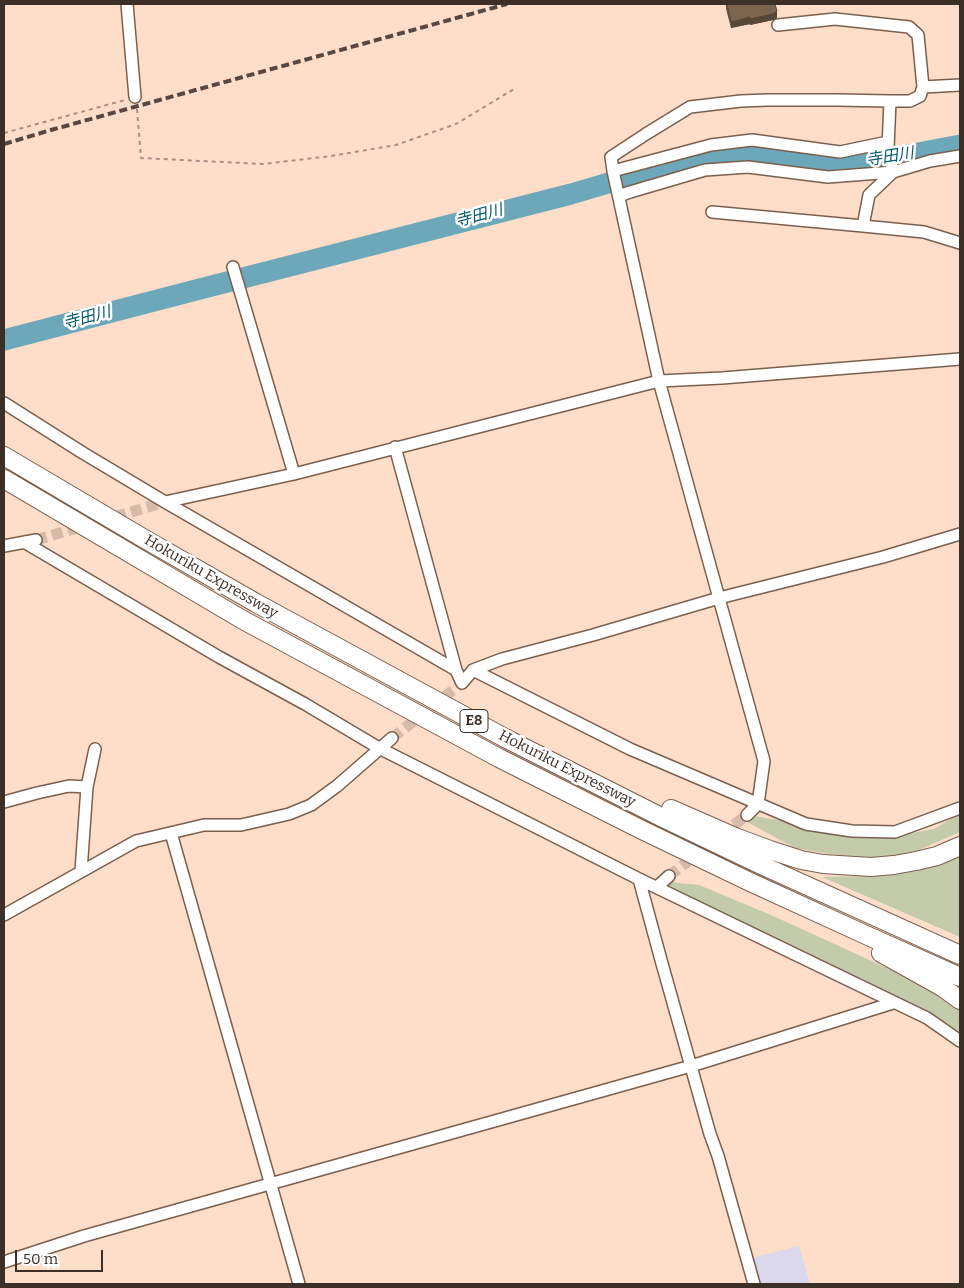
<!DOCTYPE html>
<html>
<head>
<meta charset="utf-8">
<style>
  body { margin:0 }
  #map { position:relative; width:964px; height:1288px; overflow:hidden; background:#feddc9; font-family:Bitter,serif }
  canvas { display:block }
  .frame { position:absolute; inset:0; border:5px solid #3c2f28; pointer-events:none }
  .scale { position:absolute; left:15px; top:1250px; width:88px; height:22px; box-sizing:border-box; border:2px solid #3c2f28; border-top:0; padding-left:6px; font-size:15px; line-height:18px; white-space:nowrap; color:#3c2f28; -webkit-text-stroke:4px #fff; paint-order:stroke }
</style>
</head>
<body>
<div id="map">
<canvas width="964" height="1288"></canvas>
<div class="frame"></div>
<div class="scale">50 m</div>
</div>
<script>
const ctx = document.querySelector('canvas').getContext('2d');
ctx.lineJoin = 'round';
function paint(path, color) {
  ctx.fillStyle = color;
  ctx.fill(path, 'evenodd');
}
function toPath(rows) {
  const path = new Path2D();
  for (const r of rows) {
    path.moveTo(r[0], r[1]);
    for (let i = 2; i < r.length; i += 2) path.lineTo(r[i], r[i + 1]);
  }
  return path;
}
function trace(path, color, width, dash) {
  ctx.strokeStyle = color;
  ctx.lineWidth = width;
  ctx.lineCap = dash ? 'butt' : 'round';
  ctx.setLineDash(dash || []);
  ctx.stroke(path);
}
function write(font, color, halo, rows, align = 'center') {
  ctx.font = font + ' Bitter,"Noto Sans JP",serif';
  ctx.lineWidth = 5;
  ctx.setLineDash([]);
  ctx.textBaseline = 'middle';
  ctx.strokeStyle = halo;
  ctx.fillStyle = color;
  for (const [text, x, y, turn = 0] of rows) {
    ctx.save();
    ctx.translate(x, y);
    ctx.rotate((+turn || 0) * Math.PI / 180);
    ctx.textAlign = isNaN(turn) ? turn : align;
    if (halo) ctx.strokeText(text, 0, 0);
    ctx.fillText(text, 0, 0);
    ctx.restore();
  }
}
const industrial = toPath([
  [799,1246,810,1284,759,1284,752,1258]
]);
const green = toPath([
  [960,813,960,832,914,852,889,857,861,857,829,854,795,848,747,822,754,816,778,820,837,835,892,837,934,829],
  [960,853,960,937,822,877,871,876],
  [671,881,678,883,699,885,771,915,898,973,952,1004,960,1011,960,1032,928,1011,886,994,668,890]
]);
const river = toPath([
  [4,340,196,290,571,194,622,179,675,166,755,151,840,165,897,157,960,145]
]);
const minorTunnel = toPath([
  [36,540,165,502],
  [392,738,462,683],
  [669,876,747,815]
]);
const path = toPath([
  [137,109,141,158,263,164,331,156,396,145,456,124,514,89],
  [4,133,125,100]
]);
const minor = toPath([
  [127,4,135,97],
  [778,25,835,19,909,27,918,35,923,87,960,85],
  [890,101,910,101,920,96,923,87],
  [613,171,711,145,752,140,840,152,888,142],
  [619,196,630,192,705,170,748,167,828,177,893,172,930,161,960,156],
  [712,212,863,226],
  [233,267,294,474],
  [4,403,83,453,165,502,456,670],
  [395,447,456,670,462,683,473,670,502,659,593,635,719,598,883,557,960,534],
  [165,502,294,474,659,381,722,378,960,359],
  [24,542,219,657,305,704,379,748,639,879,927,1018,960,1041],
  [4,546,36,540],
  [473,670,630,749,806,824,852,831,895,832,960,808],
  [4,802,37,793,69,786,87,787,95,749],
  [747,815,758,804,764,761,659,381,613,171,611,157,646,134,690,107,741,101,767,100,837,100,890,101,888,148,893,172,869,195,863,226,924,232,960,243],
  [171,833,299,1284],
  [81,871,87,787],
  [639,879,661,960,710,1134,718,1156,754,1284],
  [657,887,669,876],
  [4,915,136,841,204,825,241,825,289,814,311,805,337,786,392,738],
  [4,1262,84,1236,691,1066,893,1003]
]);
const highway = toPath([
  [4,456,143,538,256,603,505,738,661,817,759,864,960,955],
  [4,479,243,620,499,758,640,829,750,882,866,935,960,977],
  [671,809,735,837,770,850,801,860,823,864,871,867,894,865,916,861,937,856,960,846],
  [881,953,942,987,960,1000]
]);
const rail = toPath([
  [4,144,51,130,507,4]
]);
const wall = toPath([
  [726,4,777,18,773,20,750,25,750,24,731,28,726,9]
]);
const shadedWall = toPath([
  [777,11,777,18,773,20,750,25,750,19],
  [750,17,750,24,731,28,731,22]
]);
const building = toPath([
  [727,4,775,4,777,11,773,14,750,19,750,17,731,22,727,4]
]);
const shields = [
  [474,721,28]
];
const shieldNames = [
  ["E8",474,721]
];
const streetNames = [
  ["Hokuriku Expressway",211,577,30],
  ["Hokuriku Expressway",567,769,27]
];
const waterNames = [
  ["寺田川",890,157,-9],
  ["寺田川",479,216,-15],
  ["寺田川",87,318,-15]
];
paint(industrial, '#dbd8ee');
paint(green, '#c3cbaa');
trace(river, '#6da7ba', 21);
trace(minorTunnel, '#d7baa9', 11, [11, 5.5]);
trace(minor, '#7b5f4d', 14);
trace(highway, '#7b5f4d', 20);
trace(path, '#a89082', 2, [4, 4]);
trace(minor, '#fff', 11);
trace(highway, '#fff', 18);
trace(rail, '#57473e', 4, [8, 4]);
paint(wall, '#6b5743');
paint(shadedWall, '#574737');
paint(building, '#7c654e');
trace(building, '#574737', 1);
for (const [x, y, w] of shields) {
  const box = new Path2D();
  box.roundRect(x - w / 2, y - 11.5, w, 23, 4);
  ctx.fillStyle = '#fff';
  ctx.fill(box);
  trace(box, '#3c2f28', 1);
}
write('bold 14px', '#3c2f28', null, shieldNames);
write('15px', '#3c2f28', '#fff', streetNames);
write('italic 16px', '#05596d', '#fff', waterNames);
</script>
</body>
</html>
